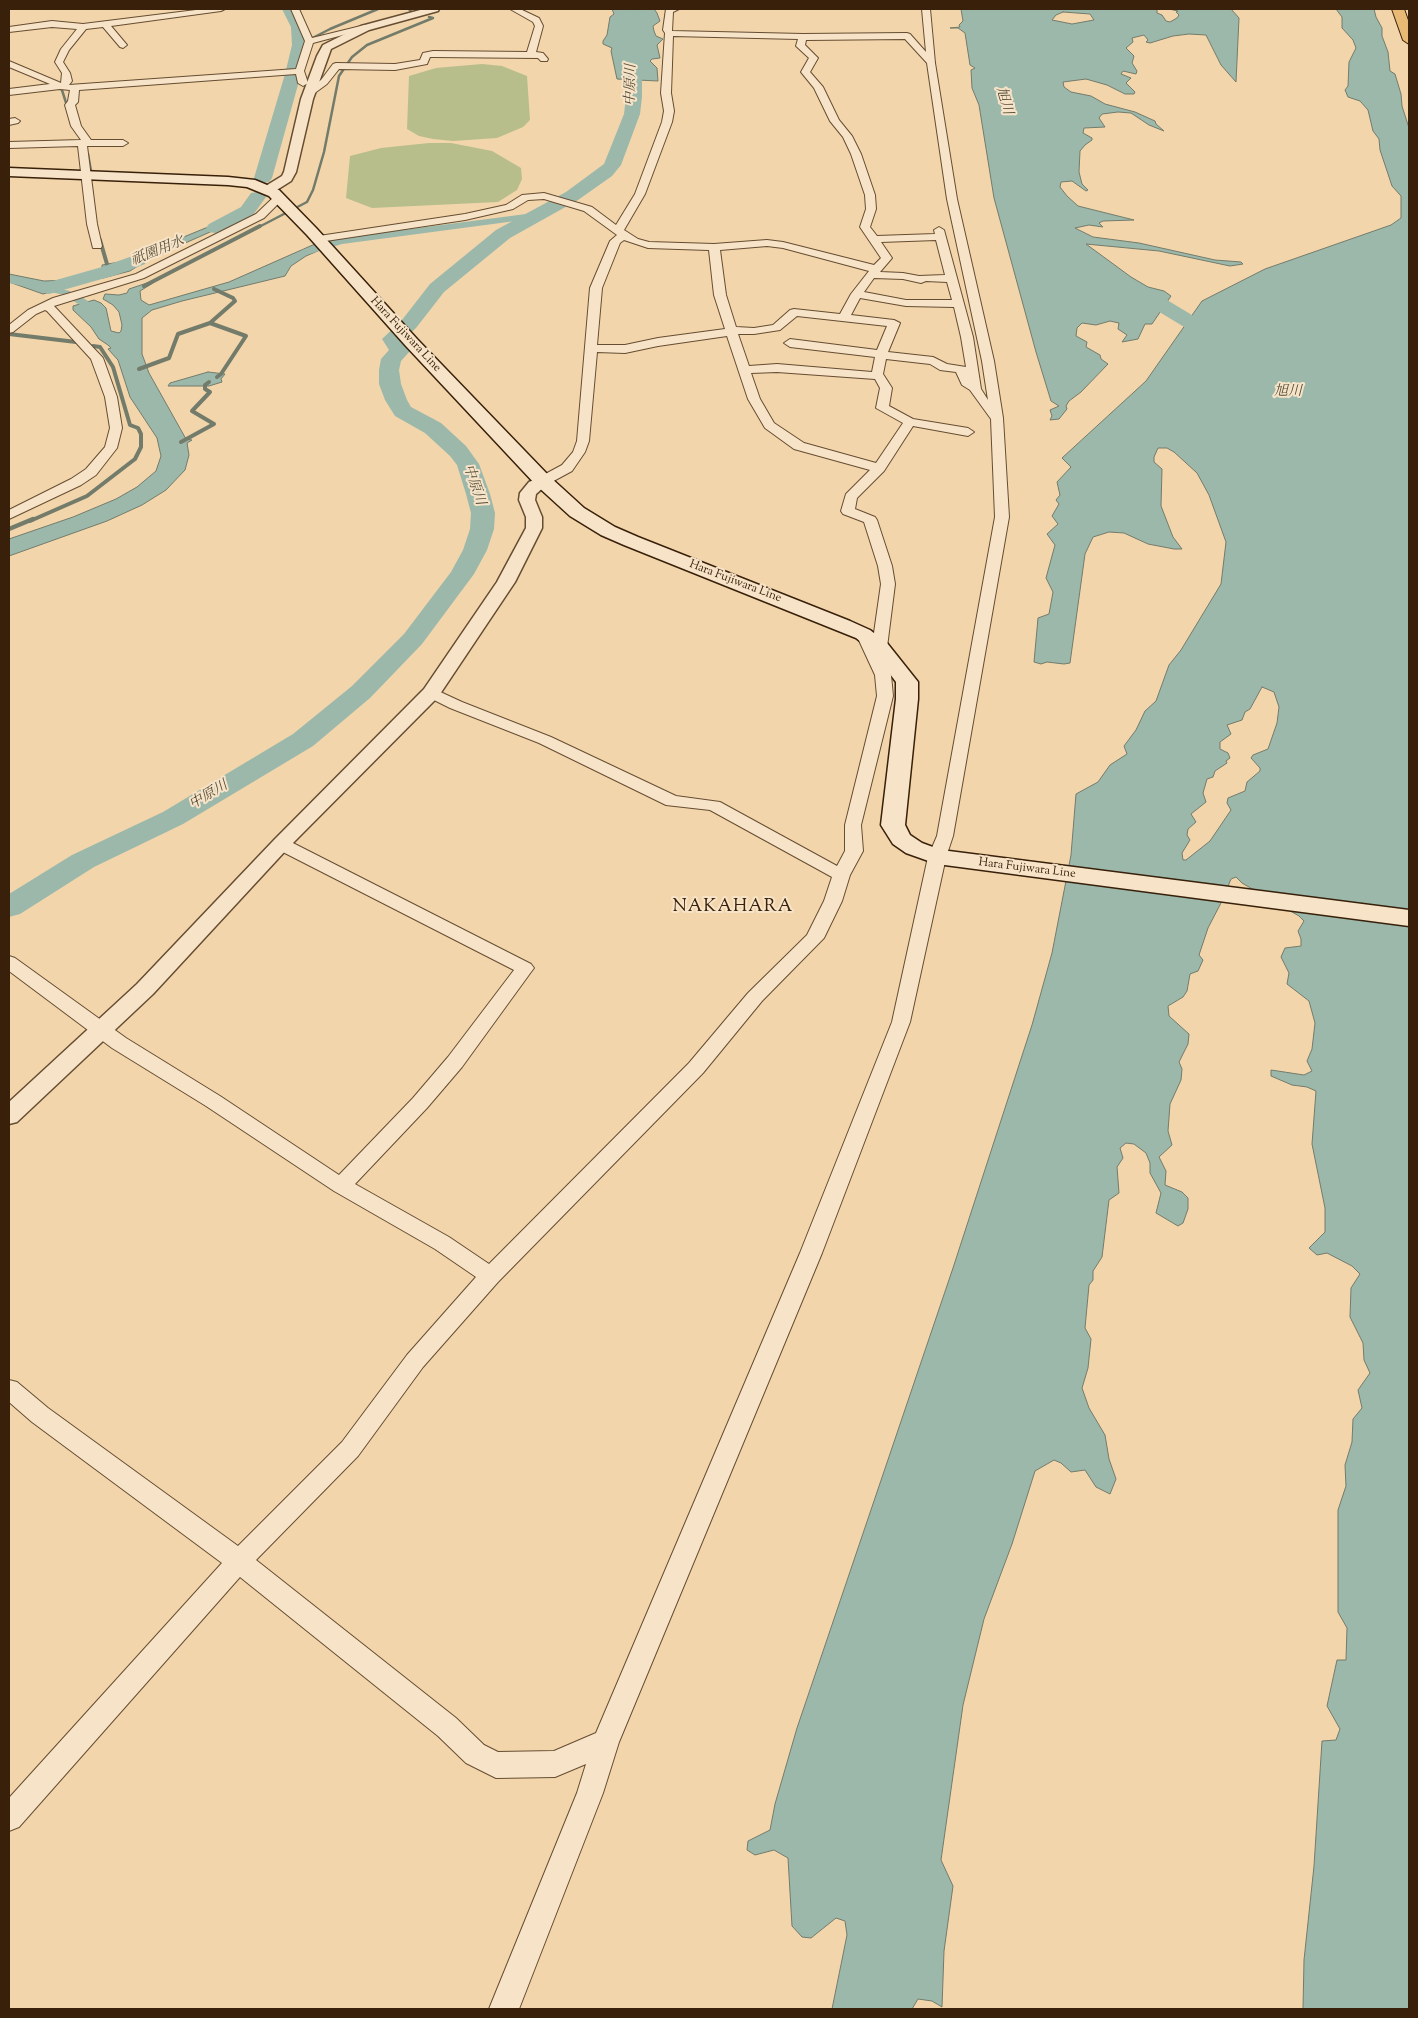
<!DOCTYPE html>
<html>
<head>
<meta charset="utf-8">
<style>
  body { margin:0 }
  #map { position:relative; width:1418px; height:2018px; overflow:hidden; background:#f2d5aa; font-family:"Sorts Mill Goudy",serif }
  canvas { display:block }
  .frame { position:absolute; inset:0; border:10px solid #38200a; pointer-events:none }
</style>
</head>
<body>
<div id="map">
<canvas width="1418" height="2018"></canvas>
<div class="frame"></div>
</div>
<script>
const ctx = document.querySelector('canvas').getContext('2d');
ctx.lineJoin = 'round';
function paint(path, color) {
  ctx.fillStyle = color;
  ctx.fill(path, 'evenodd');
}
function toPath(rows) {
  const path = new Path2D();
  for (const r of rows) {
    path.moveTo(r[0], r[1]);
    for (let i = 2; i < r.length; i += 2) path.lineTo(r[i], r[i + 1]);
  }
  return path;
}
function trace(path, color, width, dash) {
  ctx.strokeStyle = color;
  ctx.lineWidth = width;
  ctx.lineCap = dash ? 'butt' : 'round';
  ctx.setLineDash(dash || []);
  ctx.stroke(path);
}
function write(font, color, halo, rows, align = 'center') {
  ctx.font = font + ' "Sorts Mill Goudy","Noto Serif JP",serif';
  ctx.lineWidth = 4;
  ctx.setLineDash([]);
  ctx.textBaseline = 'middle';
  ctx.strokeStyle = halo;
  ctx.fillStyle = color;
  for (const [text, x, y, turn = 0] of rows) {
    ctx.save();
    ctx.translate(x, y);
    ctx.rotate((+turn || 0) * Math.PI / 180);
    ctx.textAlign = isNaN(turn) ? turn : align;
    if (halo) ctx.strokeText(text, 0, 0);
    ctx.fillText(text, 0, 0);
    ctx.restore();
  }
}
const green = toPath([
  [482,64,502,66,527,76,530,120,523,127,497,138,453,141,433,139,419,136,407,129,409,76,436,68],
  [429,143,451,143,492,151,521,168,522,179,517,190,498,202,372,208,346,198,350,156,381,148]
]);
const water = toPath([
  [612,9,654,9,657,13,660,21,653,26,654,31,656,36,663,39,657,45,660,58,652,59,650,61,657,68,658,81,617,79,611,51,612,48,603,44,603,41,607,35,610,17,614,14,612,9],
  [961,9,1159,9,1157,9,1157,13,1162,15,1166,21,1170,22,1177,18,1179,15,1176,12,1178,11,1169,9,1231,9,1239,18,1236,82,1221,65,1206,35,1189,34,1173,36,1150,43,1146,42,1148,40,1144,35,1132,38,1133,42,1126,48,1134,56,1132,63,1137,71,1136,74,1123,71,1121,74,1131,78,1126,83,1135,92,1134,94,1125,94,1107,85,1086,79,1063,82,1064,87,1071,92,1091,96,1105,104,1135,112,1155,121,1156,124,1164,131,1149,125,1131,113,1118,112,1102,114,1099,118,1105,127,1084,128,1083,133,1092,138,1092,140,1085,145,1080,151,1079,172,1082,184,1088,190,1086,191,1072,181,1061,182,1060,187,1067,196,1078,206,1134,220,1103,221,1099,223,1103,227,1089,225,1075,228,1093,237,1139,243,1215,260,1241,262,1243,264,1230,266,1159,251,1086,244,1131,277,1148,287,1164,291,1171,296,1152,324,1145,324,1138,339,1122,342,1127,335,1118,329,1119,323,1110,321,1096,325,1082,323,1077,328,1076,336,1087,342,1086,347,1100,355,1101,359,1108,364,1081,392,1069,401,1066,406,1067,409,1059,419,1050,420,1052,416,1050,410,1059,406,1051,401,1036,352,994,198,979,105,972,88,971,70,975,68,970,65,965,33,958,28,950,28,960,27,959,25,963,21,961,9],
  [1063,12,1090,14,1094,20,1072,24,1052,20,1056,15,1063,12],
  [1336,9,1374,9,1376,17,1382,28,1382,36,1388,52,1390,71,1395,74,1401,94,1402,106,1409,128,1409,2009,1303,2009,1304,1960,1314,1866,1322,1741,1336,1740,1340,1729,1327,1706,1337,1660,1346,1660,1347,1628,1338,1612,1338,1510,1346,1486,1345,1465,1352,1442,1353,1419,1362,1408,1358,1390,1370,1373,1364,1360,1363,1343,1350,1317,1351,1288,1360,1274,1352,1266,1327,1253,1317,1255,1309,1248,1325,1232,1325,1208,1312,1144,1316,1091,1307,1087,1292,1085,1271,1076,1271,1070,1304,1075,1312,1071,1307,1061,1312,1049,1315,1023,1309,1001,1287,984,1289,973,1281,957,1285,948,1301,946,1301,939,1298,931,1304,921,1299,916,1242,883,1236,877,1231,879,1222,901,1208,928,1199,955,1203,960,1198,971,1190,974,1187,991,1183,997,1168,1006,1169,1016,1189,1034,1188,1044,1179,1062,1182,1069,1181,1080,1170,1104,1168,1131,1172,1145,1159,1157,1166,1171,1165,1185,1182,1192,1188,1198,1188,1209,1183,1223,1178,1226,1156,1213,1161,1193,1150,1173,1150,1163,1146,1153,1134,1144,1126,1143,1120,1148,1123,1158,1117,1167,1119,1193,1109,1200,1102,1257,1093,1271,1093,1280,1089,1285,1085,1328,1091,1339,1088,1368,1082,1388,1089,1408,1105,1435,1109,1459,1116,1479,1110,1494,1096,1487,1085,1470,1071,1472,1061,1463,1054,1460,1035,1471,1012,1544,984,1619,963,1705,941,1860,953,1886,944,1951,942,2007,932,2001,918,1999,912,2009,832,2009,847,1935,845,1921,836,1918,811,1938,802,1937,792,1926,788,1858,774,1850,755,1855,747,1850,748,1841,770,1830,775,1804,797,1728,953,1268,1032,1025,1052,953,1071,855,1076,794,1098,782,1110,765,1127,754,1124,746,1136,730,1145,711,1156,701,1169,665,1181,650,1221,584,1226,542,1209,495,1197,473,1174,452,1167,448,1158,448,1154,457,1154,462,1162,469,1161,506,1173,537,1182,549,1174,549,1148,544,1124,533,1109,532,1093,537,1085,554,1070,663,1064,664,1047,662,1041,664,1034,662,1038,618,1049,614,1053,592,1046,578,1055,545,1047,534,1058,524,1052,516,1059,504,1056,500,1060,495,1057,482,1071,467,1062,458,1146,381,1202,301,1265,269,1391,225,1401,218,1401,196,1392,186,1380,150,1379,139,1373,131,1368,110,1360,101,1348,97,1345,90,1348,86,1349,62,1356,48,1353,40,1342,28,1342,17,1336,9],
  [1262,687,1274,692,1279,707,1277,723,1268,749,1253,755,1251,758,1260,768,1260,771,1247,782,1245,791,1228,798,1227,803,1231,810,1210,841,1186,860,1183,860,1182,853,1190,840,1187,835,1188,829,1196,822,1191,814,1206,802,1203,793,1207,779,1213,777,1215,771,1227,763,1226,761,1230,758,1228,753,1220,749,1220,742,1231,734,1227,725,1242,720,1245,712,1250,709,1262,687],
  [244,205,255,205,255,208,237,220,147,260,130,271,103,278,97,274,102,270,102,265,125,261,230,218,241,211,244,205],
  [315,244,320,250,306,256,291,266,285,276,182,301,152,310,142,318,142,354,149,373,186,439,192,440,187,443,189,455,185,470,166,490,142,505,107,521,9,556,9,539,73,517,116,499,137,487,156,471,161,456,157,438,130,397,118,360,108,349,111,348,108,345,99,339,91,327,73,310,73,306,94,300,101,303,106,308,111,331,119,333,121,331,122,325,119,312,113,305,103,299,105,294,119,295,127,293,129,289,150,282,153,283,140,291,141,300,149,305,229,282,315,244],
  [9,274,44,281,70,280,75,285,43,294,9,282,9,274],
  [208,372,225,374,221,379,222,382,209,386,168,386,170,383,208,372]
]);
const streamFar2 = toPath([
  [411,9,409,9,411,11],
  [299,45,330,29,378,9],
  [61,87,68,109],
  [88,154,91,171],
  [257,228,307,202,313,190,324,152,339,76,352,57,367,45,433,18,429,17]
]);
const streamFar1 = toPath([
  [100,240,109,271],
  [144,286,260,226],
  [214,289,233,298,235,301,210,323,246,336,221,374,217,377],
  [9,334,76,342],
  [139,369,169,358,178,334,210,323],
  [181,442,214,424,192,411,210,392,205,389,205,385,209,382],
  [30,521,87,496,135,459,141,447,141,434,138,428,130,425,113,367,100,347,93,346]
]);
const stream = toPath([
  [9,529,33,519]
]);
const canal = toPath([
  [534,213,539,216,538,218,342,244,306,255,301,252,302,250,341,238,534,213],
  [9,277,70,291,71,294,78,295,88,301,104,323,98,326,94,325,80,305,70,299,69,296,9,283,9,277]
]);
const river = toPath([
  [282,9,296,9,305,27,306,45,301,74,272,178,269,182,263,183,257,182,254,178,285,74,292,45,291,27,282,9],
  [622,9,636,9,630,17,629,25,636,40,642,60,642,97,640,114,621,165,612,176,578,200,510,238,444,292,416,328,403,340,410,351,401,361,399,370,401,384,407,400,411,407,441,423,466,446,479,464,490,494,495,513,494,529,487,550,474,574,422,644,370,698,313,746,183,824,94,867,20,914,9,917,9,894,72,855,163,812,293,734,352,686,404,634,451,572,463,550,470,529,471,513,466,494,457,465,450,456,425,433,395,416,385,400,379,384,379,370,381,359,389,350,382,339,402,320,430,284,496,230,566,192,604,164,624,114,626,97,626,60,622,40,615,25,616,17,622,9],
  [257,192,263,193,266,197,253,215,221,232,215,233,209,232,206,228,209,224,241,207,251,193,257,192],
  [138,254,145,256,147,260,145,264,116,275,49,294,42,292,39,288,42,284,102,267,138,254],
  [1125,277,1132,279,1227,336,1234,338,1237,342,1234,346,1227,348,1214,345,1118,287,1115,283,1118,279,1125,277]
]);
const minor = toPath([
  [204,9,225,9,221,11,111,26,127,45,123,48,120,47,103,27,86,29,69,50,63,62,70,73,72,81,69,85,296,69,305,41,291,9,299,9,312,38,365,25,369,28,313,43,304,71,308,83,303,86,298,83,296,74,79,90,78,102,75,105,81,126,91,140,123,140,128,143,123,146,87,146,97,224,102,246,101,248,93,248,87,224,78,146,9,148,9,142,81,140,71,126,65,105,68,101,70,90,60,89,9,95,9,89,50,84,9,67,9,61,61,83,62,73,55,62,61,49,77,29,52,27,9,32,9,27,52,21,83,24,204,9],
  [510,9,520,9,539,18,543,26,536,52,543,53,548,59,547,61,541,61,538,58,433,57,430,57,427,64,395,70,339,69,327,84,312,95,306,95,304,93,321,80,333,64,336,63,395,64,420,60,423,53,433,51,527,52,535,26,533,22,510,9],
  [666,9,679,9,673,12,672,31,803,34,907,33,910,34,926,52,922,9,930,9,935,63,957,199,994,361,1003,418,1009,517,953,836,946,857,910,1022,822,1253,619,1742,603,1793,519,2009,489,2009,577,1793,586,1764,555,1777,496,1778,466,1763,438,1736,240,1577,19,1827,9,1831,9,1798,222,1563,32,1422,9,1402,9,1380,17,1382,48,1408,238,1546,342,1442,407,1355,476,1277,435,1249,334,1191,206,1106,112,1048,9,971,9,956,15,958,126,1038,220,1096,339,1175,413,1098,448,1057,514,970,275,848,272,844,275,840,281,839,287,840,531,964,534,968,531,972,462,1067,427,1108,355,1184,449,1237,489,1264,689,1063,748,993,807,935,824,901,832,877,710,810,666,805,539,743,450,708,426,696,423,693,426,690,431,688,436,690,462,702,551,737,676,796,720,802,837,866,845,851,845,825,877,696,875,675,856,634,858,631,868,631,873,640,881,584,878,566,864,522,843,514,841,511,846,494,870,470,794,449,765,428,748,399,727,336,658,346,625,353,597,352,589,441,585,452,572,471,548,484,538,484,536,481,538,478,562,465,573,452,577,441,590,288,610,241,617,235,584,211,544,199,528,200,513,209,465,220,319,242,314,239,319,236,465,214,506,205,522,195,544,193,592,207,616,225,635,194,662,122,664,111,661,93,665,33,663,30,666,9],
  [673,36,798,39,796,46,809,58,801,72,814,88,830,121,843,137,851,154,865,195,866,209,860,227,881,258,874,265,783,242,767,240,714,244,649,242,638,239,624,230,645,194,672,122,674,111,671,93,673,36],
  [905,39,927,63,947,199,982,361,988,400,981,389,973,337,944,230,939,227,934,230,935,234,877,236,870,227,876,209,875,195,861,154,852,136,839,120,823,87,810,72,818,58,805,45,806,40,905,39],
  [624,240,648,248,709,250,714,295,725,329,658,338,625,345,597,345,602,288,620,243,624,240],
  [936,240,945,275,919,276,903,273,880,272,892,258,881,242,936,240],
  [767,246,783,248,869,271,851,294,840,314,794,309,790,310,773,325,754,328,736,327,726,295,720,250,767,246],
  [874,278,903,279,921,283,926,281,947,282,952,300,906,300,864,292,874,278],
  [860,298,906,306,954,307,961,337,966,367,947,364,933,357,888,352,900,323,894,320,851,315,860,298],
  [797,316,887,326,877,350,790,339,784,343,790,347,875,357,872,372,777,364,749,366,738,334,754,334,780,330,797,316],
  [886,359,930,364,940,370,956,372,962,385,970,390,991,419,995,517,937,836,928,857,892,1022,800,1253,596,1733,554,1751,498,1752,484,1745,456,1718,256,1560,358,1456,423,1367,498,1282,703,1073,762,1001,824,938,842,901,850,875,863,851,861,825,893,696,891,675,879,651,885,650,887,647,895,584,892,566,877,520,875,517,855,509,857,498,884,471,913,426,968,436,974,432,968,428,913,419,889,406,892,388,883,374,886,359],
  [777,372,875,379,880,388,876,408,903,423,876,463,804,443,774,423,760,399,751,373,777,372],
  [15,118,20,121,18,123,9,125,9,119,15,118],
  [280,194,285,197,264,218,144,278,54,306,103,358,117,397,122,428,117,448,96,475,81,485,9,519,9,510,71,479,86,469,105,447,110,428,105,397,91,359,47,311,45,310,36,314,13,332,9,333,9,325,28,310,53,298,136,274,256,214,276,195,280,194]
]);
const tertiary = toPath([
  [424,9,439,9,438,11,369,30,331,49,313,99,296,172,291,181,272,193,264,193,262,190,264,187,282,176,284,172,301,99,317,56,323,45,361,26,424,9],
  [543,476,549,478,551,481,536,494,535,500,542,517,542,528,515,582,438,697,288,848,153,994,17,1122,9,1124,9,1102,137,984,274,840,424,689,497,582,526,528,526,517,519,500,520,493,529,482,543,476]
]);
const secondary = toPath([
  [9,168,228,177,255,180,279,190,317,229,417,339,550,477,584,508,615,527,638,537,850,621,870,630,887,643,918,682,918,699,905,825,910,835,922,843,941,850,1409,910,1409,926,937,864,906,853,893,844,881,825,896,699,896,682,873,651,856,638,624,545,601,535,570,516,536,485,405,345,307,235,269,196,247,187,228,185,9,176,9,168]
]);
const primary = toPath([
  [1392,9,1404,9,1409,23,1409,44,1403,40,1392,9]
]);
const farStreetnames = [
  ["Hara Fujiwara Line",405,335,47],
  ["Hara Fujiwara Line",735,582,21],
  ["Hara Fujiwara Line",1027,869,7]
];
const farWaternames = [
  ["中原川",632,85,-89],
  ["旭川",1003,101,74],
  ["祇園用水",158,252,-22],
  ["旭川",1288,393],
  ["中原川",473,485,71],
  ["中原川",209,796,-31]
];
const quarterNames = [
  ["NAKAHARA",733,908]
];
paint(green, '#b7be8b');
paint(water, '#9bb8ab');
trace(water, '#737b6b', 1);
trace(streamFar2, '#737b6b', 2.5);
trace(streamFar1, '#737b6b', 4);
trace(stream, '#737b6b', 4.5);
paint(canal, '#9bb8ab');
paint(river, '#9bb8ab');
trace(minor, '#664d32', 2);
trace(tertiary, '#664d32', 3);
trace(secondary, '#38200a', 3);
trace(primary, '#38200a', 2);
paint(minor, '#f7e4c8');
paint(tertiary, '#f7e4c8');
paint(secondary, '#f7e4c8');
paint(primary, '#e9ba75');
write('12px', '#38200a', '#f7e4c8', farStreetnames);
write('italic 14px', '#564e3a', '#f7e4c8', farWaternames);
ctx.letterSpacing = '1px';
write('18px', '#38200a', '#f7e4c8', quarterNames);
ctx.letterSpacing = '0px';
</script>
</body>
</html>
